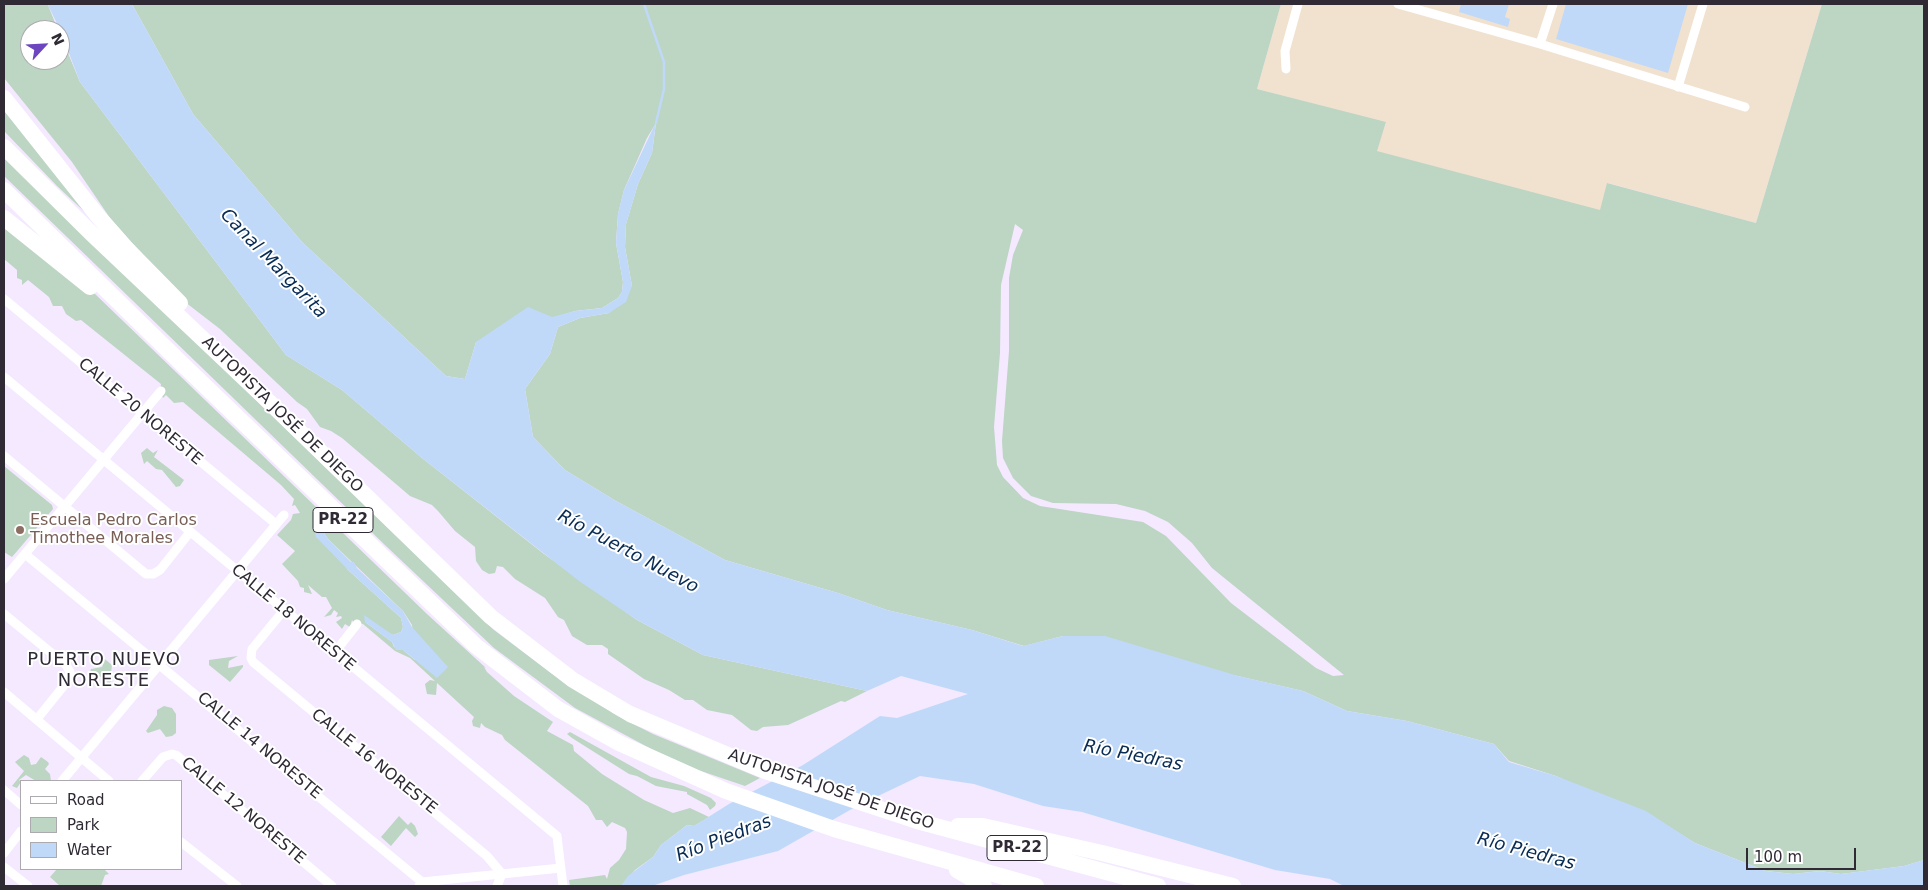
<!DOCTYPE html>
<html>
<head>
<meta charset="utf-8">
<style>
  body { margin:0 }
  #map { position:relative; width:1928px; height:890px; overflow:hidden; background:#f4e9ff; font-family:"DejaVu Sans",sans-serif }
  canvas { display:block }
  .frame { position:absolute; inset:0; border:5px solid #2f2a34; pointer-events:none }
  .legend { position:absolute; left:20px; top:780px; width:162px; height:90px; box-sizing:border-box; background:#fff; border:1px solid #acaaae; margin:0; padding:6px 9px; list-style:none; font-size:15px; color:#2f2a34 }
  .legend li { display:flex; align-items:center; gap:10px; height:25px }
  .legend b { width:25px; border:1px solid #acaaae }
  .north { position:absolute; left:20px; top:20px; width:50px; height:50px; box-sizing:border-box; background:#fff; border:1px solid #acaaae; border-radius:50%; rotate:65deg; font-size:14px; font-weight:700; line-height:20px; text-align:center; color:#2f2a34 }
  .north::after { content:''; display:block; margin:auto; width:18px; height:22px; background:#6d46bf; clip-path:polygon(50% 0,100% 100%,50% 72%,0 100%) }
  .scale { position:absolute; left:1746px; top:848px; width:110px; height:22px; box-sizing:border-box; border:2px solid #2f2a34; border-top:0; padding-left:6px; font-size:15px; line-height:18px; white-space:nowrap; color:#2f2a34; -webkit-text-stroke:4px #fff; paint-order:stroke }
</style>
</head>
<body>
<div id="map">
<canvas width="1928" height="890"></canvas>
<div class="frame"></div>
<ul class="legend">
<li><b style="height:6px;background:#fff"></b>Road</li>
<li><b style="height:14px;background:#bdd5c3"></b>Park</li>
<li><b style="height:14px;background:#c0d9f9"></b>Water</li>
</ul>
<div class="north">N</div>
<div class="scale">100 m</div>
</div>
<script>
const ctx = document.querySelector('canvas').getContext('2d');
ctx.lineJoin = 'round';
function paint(path, color) {
  ctx.fillStyle = color;
  ctx.fill(path, 'evenodd');
}
function toPath(rows) {
  const path = new Path2D();
  for (const r of rows) {
    path.moveTo(r[0], r[1]);
    for (let i = 2; i < r.length; i += 2) path.lineTo(r[i], r[i + 1]);
  }
  return path;
}
function trace(path, color, width, dash) {
  ctx.strokeStyle = color;
  ctx.lineWidth = width;
  ctx.lineCap = dash ? 'butt' : 'round';
  ctx.setLineDash(dash || []);
  ctx.stroke(path);
}
function write(font, color, halo, rows, align = 'center') {
  ctx.font = font + ' "DejaVu Sans",sans-serif';
  ctx.lineWidth = 4;
  ctx.setLineDash([]);
  ctx.textBaseline = 'middle';
  ctx.strokeStyle = halo;
  ctx.fillStyle = color;
  for (const [text, x, y, turn = 0] of rows) {
    ctx.save();
    ctx.translate(x, y);
    ctx.rotate((+turn || 0) * Math.PI / 180);
    ctx.textAlign = isNaN(turn) ? turn : align;
    if (halo) ctx.strokeText(text, 0, 0);
    ctx.fillText(text, 0, 0);
    ctx.restore();
  }
}
const industrial = toPath([
  [1281,4,1822,4,1756,223,1608,183,1600,211,1376,151,1386,123,1257,89]
]);
const green = toPath([
  [4,4,48,5,58,30,30,30,30,60,60,60,60,34,80,82,286,355,342,390,422,458,544,554,637,620,703,655,867,691,845,702,841,701,788,725,763,727,757,731,751,730,732,715,707,710,693,700,685,700,669,690,644,679,608,654,608,649,602,645,587,645,572,636,564,620,558,617,545,598,515,579,503,567,497,566,495,573,489,574,482,570,476,561,475,547,455,531,438,511,432,505,410,496,342,438,331,431,320,427,307,409,297,402,220,329,185,302,110,218,72,162,4,78],
  [132,4,1281,4,1257,89,1386,122,1377,151,1600,210,1607,183,1756,223,1822,4,1924,4,1924,860,1904,866,1841,874,1820,871,1793,874,1766,871,1695,843,1671,828,1556,776,1509,761,1494,744,1407,721,1347,711,1303,691,1063,636,1024,646,972,630,887,610,838,593,725,560,616,501,565,470,533,437,525,389,550,354,558,327,580,318,609,313,632,286,625,247,626,224,638,184,652,153,656,123,647,138,624,190,618,214,616,243,623,282,622,292,618,298,602,308,575,311,476,342,465,379,446,376,302,242,193,114],
  [1015,224,1023,230,1013,255,1009,278,1009,351,1002,441,1003,458,1013,478,1031,496,1053,503,1116,504,1145,511,1168,522,1192,543,1212,568,1344,675,1333,676,1316,668,1231,603,1166,536,1143,522,1040,506,1023,498,1003,477,997,465,994,427,1000,353,1001,285],
  [4,105,90,217,57,186,4,131],
  [4,157,494,630,551,673,616,715,653,734,760,778,745,786,698,770,655,751,575,708,494,648,386,546,4,176],
  [4,222,94,293,427,614,486,668,484,667,487,672,514,696,553,722,547,731,573,745,574,751,602,774,644,800,673,813,690,808,709,817,694,826,687,825,661,845,653,857,635,870,621,886,570,886,569,880,605,875,607,879,610,868,619,860,626,849,627,832,625,828,612,822,607,827,602,820,596,820,588,806,505,740,502,735,485,727,481,723,480,728,473,726,472,721,474,717,437,683,436,695,427,694,425,684,430,680,435,681,410,658,395,651,363,624,354,623,352,620,350,627,345,624,342,629,336,622,342,618,341,616,336,617,338,613,334,610,331,615,324,617,332,608,326,597,322,597,308,585,312,594,304,592,304,588,300,587,298,581,282,564,295,551,277,535,291,520,293,514,300,513,295,505,292,506,294,499,281,485,183,402,174,403,166,395,163,398,160,392,161,384,81,320,76,321,66,314,62,306,53,306,49,297,28,280,22,285,22,280,17,278,17,270,4,259],
  [317,523,329,540,403,611,412,625,415,660,403,650,394,647,392,642,365,622,393,635,401,632,403,627,401,618,348,570],
  [147,448,153,453,158,450,154,457,184,480,180,486,176,487,162,470,156,469,147,461,144,464,141,453],
  [4,466,52,505,53,509,12,557,4,552],
  [101,653,101,656,112,665,111,673,114,676,117,674,109,684,101,677,90,672,91,669,102,667,104,662,100,657],
  [238,656,229,661,228,668,243,665,243,667,230,682,209,665,209,660],
  [164,706,172,708,176,714,176,733,172,736,166,737,160,729,148,733,146,731,157,715,157,710],
  [570,732,651,777,684,786,711,798,716,803,715,806,710,810,707,805,687,794,687,792,656,786,637,776,629,774,572,738,567,734],
  [24,755,29,758,31,765,36,764,41,757,48,762,49,764,45,769,50,774,51,781,36,781,26,775,19,780,21,782,17,788,12,786,24,771,15,762],
  [399,816,408,825,411,822,415,826,418,834,415,837,406,828,391,846,381,837],
  [57,869,104,869,109,874,105,875,101,886,60,886,50,877]
]);
const water = toPath([
  [44,4,132,4,193,114,302,242,446,376,465,379,476,342,528,307,552,317,575,311,602,308,618,298,622,292,623,282,616,243,618,214,624,190,656,122,652,153,638,184,626,224,625,247,632,286,626,302,609,313,580,318,558,327,550,354,525,389,533,437,565,470,616,501,725,560,838,593,887,610,972,630,1023,646,1063,636,1105,636,1238,676,1303,691,1347,711,1407,721,1494,744,1509,762,1556,776,1646,811,1695,843,1766,871,1793,874,1820,871,1841,874,1904,866,1924,860,1924,886,1344,886,1330,879,1275,870,1082,812,1043,806,974,784,920,776,857,806,778,851,684,875,652,886,621,886,628,876,653,857,661,845,687,825,694,826,729,804,803,765,880,716,897,718,968,694,901,676,867,691,703,655,637,620,579,581,422,458,342,390,286,355,80,82,60,30,48,5],
  [1461,4,1509,4,1505,17,1510,19,1508,27,1459,12],
  [1566,4,1688,4,1668,73,1556,39],
  [317,523,329,540,351,562,354,562,357,568,403,611,412,627,448,667,437,678,403,650,396,650,392,642,365,622,364,615,393,635,401,632,403,627,401,618,348,570,316,537,313,524]
]);
const stream = toPath([
  [644,4,664,62,664,89,656,123]
]);
const street = toPath([
  [1398,4,1540,44,1745,107],
  [1540,44,1553,4],
  [1286,69,1285,51,1298,4],
  [1678,87,1703,4],
  [4,299,276,524],
  [4,377,557,836,563,886],
  [4,456,146,574,153,574,160,570,190,532],
  [25,554,422,882],
  [4,579,161,391],
  [284,610,252,649,251,658,253,662,487,856,502,874,497,886],
  [4,614,66,665,70,672,66,683,37,719],
  [335,652,357,624],
  [4,692,109,781],
  [62,781,284,515],
  [142,781,163,757,172,754,176,755,332,886],
  [4,790,21,805],
  [181,842,237,886],
  [4,853,21,831],
  [4,867,28,886],
  [419,886,422,882,561,868]
]);
const highway = toPath([
  [4,98,97,215,125,247,180,303],
  [4,147,92,234,263,396,491,617,573,680,630,714,768,772,917,821,1158,886],
  [4,190,179,361,476,646,558,709,619,743,726,791,834,829,1036,886],
  [4,218,90,287],
  [958,826,983,826,1102,853,1233,886],
  [957,870,984,886]
]);
const markers = [
  [20,530,5,"#8d6e63"]
];
const shields = [
  [343,520,60],
  [1017,848,60]
];
const shieldNames = [
  ["PR-22",343,520],
  ["PR-22",1017,848]
];
const streetNames = [
  ["CALLE 20 NORESTE",140,412,40],
  ["AUTOPISTA JOSÉ DE DIEGO",282,415,44],
  ["CALLE 18 NORESTE",293,618,40],
  ["CALLE 14 NORESTE",259,746,40],
  ["CALLE 16 NORESTE",374,762,39],
  ["AUTOPISTA JOSÉ DE DIEGO",831,790,19],
  ["CALLE 12 NORESTE",243,811,40]
];
const educationNames = [
  ["Escuela Pedro Carlos",30,521],
  ["Timothee Morales",30,539]
];
const waterNames = [
  ["Canal Margarita",273,264,46],
  ["Río Puerto Nuevo",628,552,28],
  ["Río Piedras",1133,756,11],
  ["Río Piedras",724,839,-21],
  ["Río Piedras",1526,852,15]
];
const neighbourhoodNames = [
  ["PUERTO NUEVO",104,660],
  ["NORESTE",104,681]
];
paint(industrial, '#f1e2cf');
paint(green, '#bdd5c3');
paint(water, '#c0d9f9');
trace(stream, '#c0d9f9', 2.5);
trace(street, '#fff', 9);
trace(highway, '#fff', 16);
for (const [x, y, r, color] of markers) {
  const dot = new Path2D();
  dot.arc(x, y, r, 0, 2 * Math.PI);
  ctx.fillStyle = color;
  ctx.fill(dot);
  trace(dot, '#fff', 2);
}
for (const [x, y, w] of shields) {
  const box = new Path2D();
  box.roundRect(x - w / 2, y - 12.5, w, 25, 4);
  ctx.fillStyle = '#fff';
  ctx.fill(box);
  trace(box, '#2f2a34', 1);
}
write('bold 15px', '#2f2a34', null, shieldNames);
write('16px', '#2f2a34', '#fff', streetNames);
write('16px', '#785e54', '#fff', educationNames, 'left');
write('italic 18px', '#082c54', '#fff', waterNames);
ctx.letterSpacing = '1px';
write('18px', '#2f2a34', '#fff', neighbourhoodNames);
ctx.letterSpacing = '0px';
</script>
</body>
</html>
